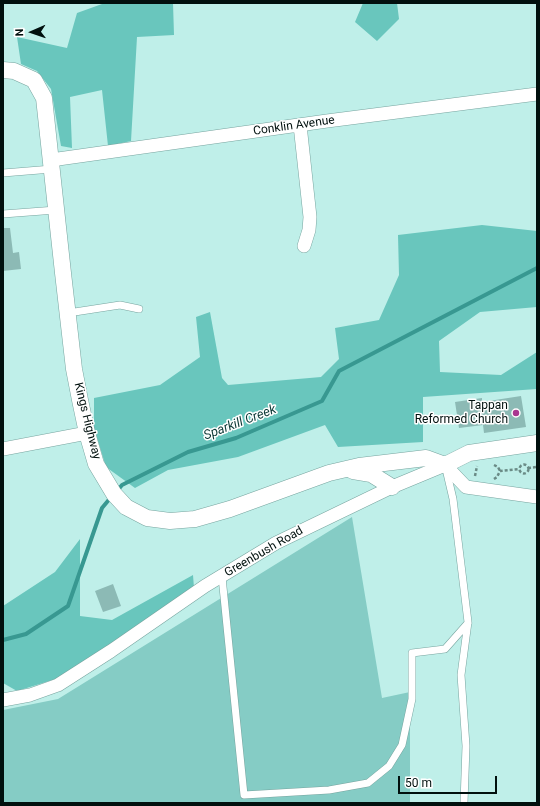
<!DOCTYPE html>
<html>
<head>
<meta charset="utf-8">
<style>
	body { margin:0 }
	#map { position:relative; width:540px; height:806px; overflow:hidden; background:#bfefe9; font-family:Roboto,sans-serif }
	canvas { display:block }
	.frame { position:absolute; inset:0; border:4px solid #01100e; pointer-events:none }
	.north { position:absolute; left:12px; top:12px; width:40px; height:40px; -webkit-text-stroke:3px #fff; paint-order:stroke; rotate:268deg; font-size:11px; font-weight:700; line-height:16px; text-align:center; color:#01100e }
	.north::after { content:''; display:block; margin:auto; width:14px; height:18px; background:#01100e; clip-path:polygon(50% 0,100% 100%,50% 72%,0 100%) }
	.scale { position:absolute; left:398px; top:776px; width:99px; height:18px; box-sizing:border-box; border:2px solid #01100e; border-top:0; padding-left:5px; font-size:12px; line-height:14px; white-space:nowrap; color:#01100e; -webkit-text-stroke:3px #fff; paint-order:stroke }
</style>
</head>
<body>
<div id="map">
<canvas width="540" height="806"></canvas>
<div class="frame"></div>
<div class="north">N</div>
<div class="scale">50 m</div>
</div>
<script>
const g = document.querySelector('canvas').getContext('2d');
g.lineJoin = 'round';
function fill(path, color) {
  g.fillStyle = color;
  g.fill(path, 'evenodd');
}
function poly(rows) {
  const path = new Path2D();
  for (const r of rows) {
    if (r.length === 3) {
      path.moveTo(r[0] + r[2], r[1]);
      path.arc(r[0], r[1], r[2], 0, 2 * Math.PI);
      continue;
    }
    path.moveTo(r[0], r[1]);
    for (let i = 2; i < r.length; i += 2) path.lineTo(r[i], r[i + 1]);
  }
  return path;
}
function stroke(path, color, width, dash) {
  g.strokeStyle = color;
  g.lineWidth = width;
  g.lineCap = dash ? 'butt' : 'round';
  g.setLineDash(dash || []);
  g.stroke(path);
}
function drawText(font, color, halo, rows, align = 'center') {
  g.font = font + ' Roboto,sans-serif';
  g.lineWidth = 3;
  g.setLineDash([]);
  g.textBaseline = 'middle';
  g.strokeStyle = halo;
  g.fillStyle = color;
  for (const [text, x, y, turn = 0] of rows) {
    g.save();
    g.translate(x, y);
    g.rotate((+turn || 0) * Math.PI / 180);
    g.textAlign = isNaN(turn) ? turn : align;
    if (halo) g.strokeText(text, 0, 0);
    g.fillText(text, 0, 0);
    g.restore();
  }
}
fill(poly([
	[352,517,382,698,410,692,410,803,3,803,3,710,58,699]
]), '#85ccc5');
fill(poly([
	[102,3,173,3,174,35,137,37,131,141,108,146,102,90,70,97,72,148,61,146,51,89,37,71,21,64,17,37,67,48,77,13,102,4],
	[363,3,397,3,399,19,377,41,355,22],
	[482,225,537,231,537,307,480,312,439,341,440,372,501,375,537,352,537,389,423,397,423,442,338,447,325,425,238,457,168,470,135,488,106,467,94,428,94,398,160,385,200,357,196,317,210,312,222,378,228,385,321,377,339,359,335,328,379,320,399,275,398,235],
	[80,539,80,616,112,620,193,575,194,588,59,678,17,691,3,683,3,606,55,572]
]), '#69c6bd');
stroke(poly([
	[117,491,122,485,188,452,236,438,322,401,339,371,537,268],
	[3,640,26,634,68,606,102,508,112,496]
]), '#389891', 4);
fill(poly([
	[3,228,10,228,13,253,19,252,21,269,3,271],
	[521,396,526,427,484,433,483,425,459,428,455,402,482,398,482,402],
	[113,584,121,606,103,612,95,591]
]), '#8cbab5');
const service = poly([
	[3,173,52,169],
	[3,214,56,210],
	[68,313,120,305,139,309],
	[446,469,453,499,468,622,461,675,466,746,464,803],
	[222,577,244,795,329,790,368,783,389,766,402,745,412,699,412,653,445,649,468,623]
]);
const minor = poly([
	[300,125,310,217,309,230,304,246],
	[51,160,327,121,537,94],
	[3,449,87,433],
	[3,700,30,695,58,685,111,651,205,586,276,543,392,487,445,465,466,487,537,497]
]);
const tertiary = poly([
	[3,70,14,71,34,80,44,98,63,273,74,369,80,400,87,433,96,464,114,494,126,507,147,518,170,521,195,519,230,509,329,473,359,466,426,458,445,465,469,453,537,443],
	[353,471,371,474,392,487]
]);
stroke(service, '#77a49f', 8);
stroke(minor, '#77a49f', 14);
stroke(tertiary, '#77a49f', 17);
stroke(poly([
	[524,469,4.5],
	[494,465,498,467,500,471],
	[528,468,537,467],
	[475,476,477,466],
	[494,479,497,477,500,471,519,469]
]), '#6a8b86', 2.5, [3, 2]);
stroke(service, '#fff', 7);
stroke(minor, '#fff', 13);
stroke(tertiary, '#fff', 16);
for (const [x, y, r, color] of [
	[516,413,4,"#aa3690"]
]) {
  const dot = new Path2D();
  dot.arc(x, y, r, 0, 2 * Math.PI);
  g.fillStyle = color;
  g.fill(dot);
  stroke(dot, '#fff', 1.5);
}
drawText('12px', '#01100e', '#fff', [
	["Conklin Avenue",294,126,-8],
	["Kings Highway",87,421,76],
	["Greenbush Road",264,552,-30]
]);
drawText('12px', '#01100e', '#fff', [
	["Tappan",508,406],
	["Reformed Church",508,420]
], 'right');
drawText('italic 13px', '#0d3a37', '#fff', [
	["Sparkill Creek",240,423,-21]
]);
</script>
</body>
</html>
